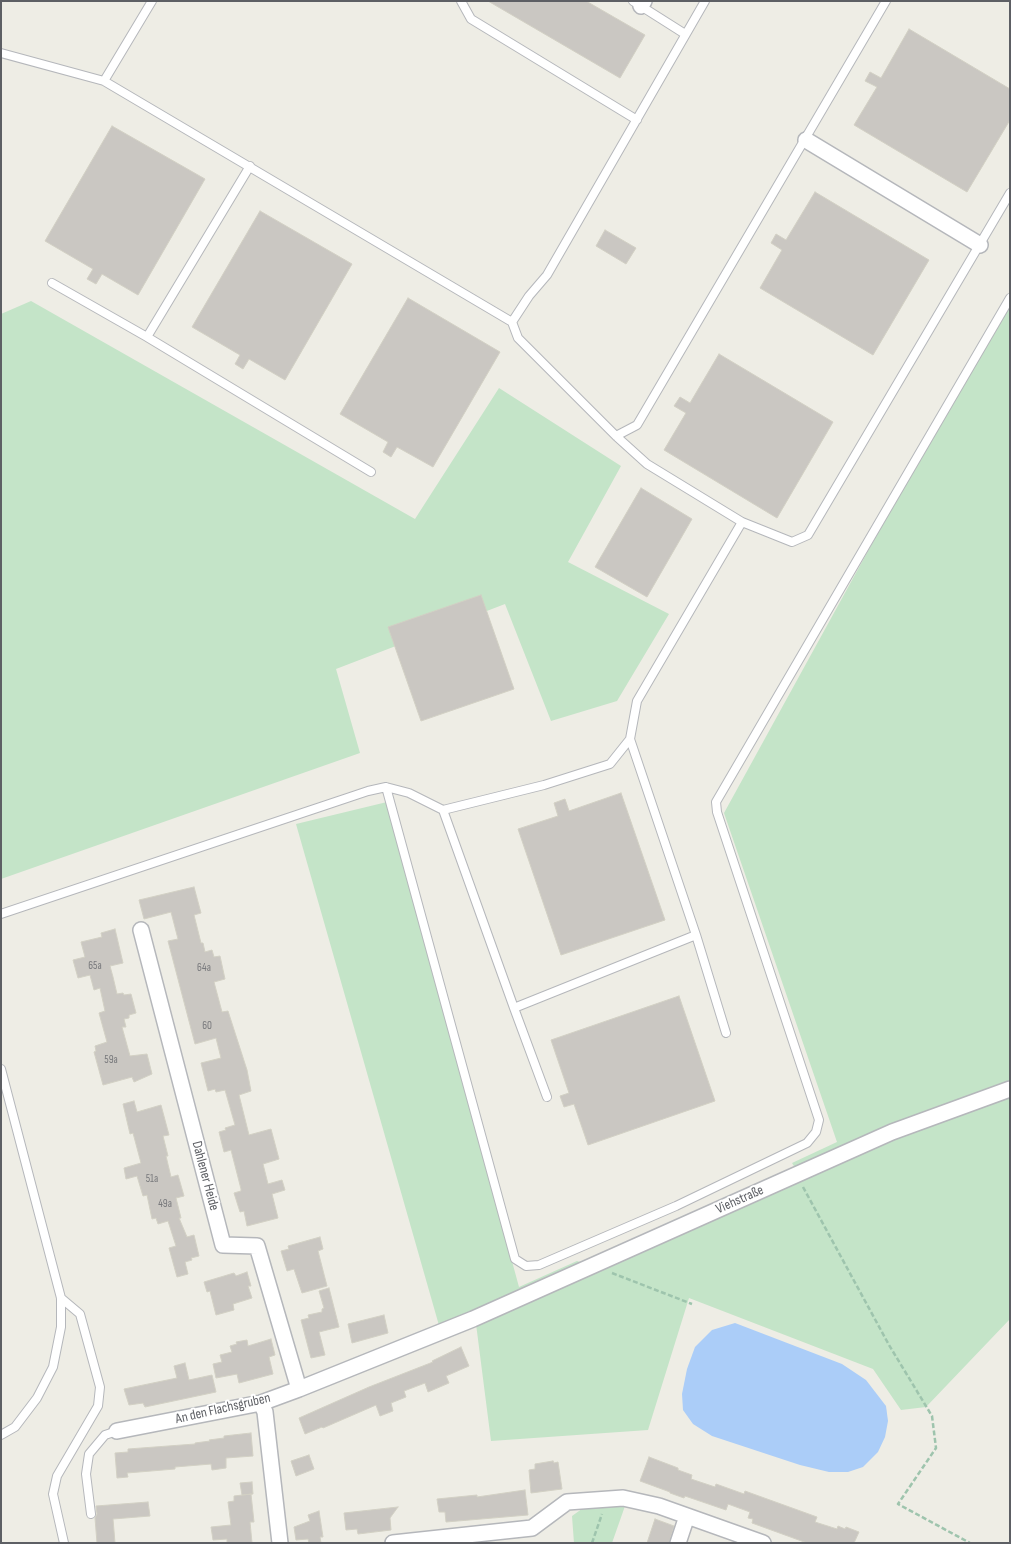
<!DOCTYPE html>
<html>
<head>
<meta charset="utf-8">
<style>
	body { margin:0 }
	#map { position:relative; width:1011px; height:1544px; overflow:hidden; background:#eeede5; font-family:"Sofia Sans Condensed",sans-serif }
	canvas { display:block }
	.frame { position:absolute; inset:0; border:2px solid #5d5f64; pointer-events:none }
</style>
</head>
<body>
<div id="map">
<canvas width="1011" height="1544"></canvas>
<div class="frame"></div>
</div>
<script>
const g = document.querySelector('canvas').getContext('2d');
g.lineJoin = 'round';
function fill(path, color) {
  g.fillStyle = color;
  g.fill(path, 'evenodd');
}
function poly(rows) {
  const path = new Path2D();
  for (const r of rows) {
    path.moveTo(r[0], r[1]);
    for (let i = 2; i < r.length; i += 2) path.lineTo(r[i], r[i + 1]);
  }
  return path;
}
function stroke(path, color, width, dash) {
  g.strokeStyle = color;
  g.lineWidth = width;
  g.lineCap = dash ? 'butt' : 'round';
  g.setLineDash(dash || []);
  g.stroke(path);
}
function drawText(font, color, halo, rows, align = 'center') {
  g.font = font + ' "Sofia Sans Condensed",sans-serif';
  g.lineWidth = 4;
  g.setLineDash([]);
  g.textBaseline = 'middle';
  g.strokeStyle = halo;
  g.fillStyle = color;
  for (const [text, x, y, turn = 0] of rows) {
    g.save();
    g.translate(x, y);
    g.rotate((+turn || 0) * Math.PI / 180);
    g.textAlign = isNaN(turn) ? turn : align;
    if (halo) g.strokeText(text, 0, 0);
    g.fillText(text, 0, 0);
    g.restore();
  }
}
fill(poly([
	[1010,299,1010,1319,926,1407,901,1410,873,1369,689,1298,648,1430,491,1441,475,1316,440,1329,296,824,387,802,519,1287,577,1261,599,1268,800,1176,792,1163,837,1142,724,813,979,349],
	[31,301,415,519,499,388,621,466,568,562,669,614,617,701,551,721,505,604,336,669,360,753,1,879,1,314],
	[586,1506,625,1506,612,1543,574,1543,572,1516]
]), '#c4e4c8');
fill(poly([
	[735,1323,842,1364,866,1380,886,1406,888,1421,885,1437,878,1452,863,1467,848,1472,829,1472,800,1465,712,1436,693,1424,683,1410,682,1394,687,1369,695,1347,712,1330]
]), '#abcdf8');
const building = poly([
	[488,1,586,1,645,35,620,78,488,1],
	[909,29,1010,89,1010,120,967,192,854,125,877,87,865,81,870,72,881,78,909,29],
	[112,126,205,179,138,295,102,274,96,284,87,279,93,269,45,241,112,126],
	[815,192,929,260,873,355,760,288,782,250,771,243,776,234,786,240,815,192],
	[260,211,352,264,285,380,249,359,243,369,235,364,240,355,192,327,260,211],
	[605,230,636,248,626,264,596,246,605,230],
	[408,298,500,352,433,467,397,447,391,457,383,452,388,442,340,414,408,298],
	[719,354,833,422,777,518,664,450,686,413,674,406,680,397,690,403,719,354],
	[641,488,692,519,647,597,595,567,641,488],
	[481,595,514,689,421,721,388,627,481,595],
	[621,793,665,920,561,955,518,829,558,816,554,803,565,799,569,811,621,793],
	[194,887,201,913,194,915,201,943,203,943,205,952,212,950,214,957,220,956,225,979,214,982,222,1012,228,1011,247,1070,251,1091,239,1095,249,1135,271,1129,279,1159,263,1164,268,1184,282,1180,285,1190,272,1194,278,1218,247,1226,244,1211,240,1212,234,1193,241,1191,241,1189,231,1150,224,1152,219,1132,226,1130,225,1128,235,1125,225,1090,216,1092,215,1089,208,1091,201,1063,221,1058,216,1038,195,1044,168,941,178,939,171,912,144,919,139,900,194,887],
	[115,929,123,963,110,966,113,977,117,994,123,993,124,995,131,994,136,1013,129,1015,129,1018,124,1019,126,1027,122,1027,130,1056,147,1054,152,1074,134,1082,132,1077,103,1085,94,1052,96,1051,95,1046,107,1042,99,1013,105,1011,100,988,94,990,90,975,78,978,73,960,85,957,81,942,102,937,101,933,115,929],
	[679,996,715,1101,588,1145,574,1104,564,1107,560,1096,569,1093,551,1040,679,996],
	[134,1101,137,1112,161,1105,169,1135,163,1136,168,1156,166,1156,171,1177,178,1175,184,1196,176,1198,181,1218,179,1218,187,1237,194,1235,199,1256,191,1258,192,1260,185,1262,188,1274,177,1277,169,1248,176,1246,168,1221,158,1224,156,1218,152,1219,147,1195,143,1196,137,1176,126,1179,124,1168,141,1163,133,1133,130,1134,123,1104,134,1101],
	[320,1237,323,1249,318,1251,327,1286,302,1293,294,1269,287,1271,281,1251,289,1249,288,1246,320,1237],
	[247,1272,251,1286,248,1286,252,1298,233,1304,234,1310,216,1315,210,1291,207,1292,204,1282,234,1273,236,1276,247,1272],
	[329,1288,339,1327,319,1332,325,1355,311,1358,301,1320,309,1318,308,1315,322,1312,322,1309,324,1308,319,1291,329,1288],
	[384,1315,388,1333,352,1343,348,1324,384,1315],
	[271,1339,275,1355,269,1357,273,1374,239,1383,237,1374,216,1378,213,1364,222,1362,220,1355,232,1352,230,1346,237,1344,236,1342,247,1340,248,1346,271,1339],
	[461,1347,469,1366,446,1376,449,1383,428,1392,425,1383,404,1391,406,1397,391,1403,393,1411,380,1416,376,1405,323,1428,322,1427,305,1434,299,1418,369,1387,433,1362,432,1361,461,1347],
	[185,1363,189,1380,212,1375,216,1392,145,1407,143,1403,129,1405,124,1389,177,1378,174,1366,185,1363],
	[251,1433,253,1456,226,1458,226,1468,212,1470,211,1464,175,1467,175,1469,127,1473,128,1477,117,1478,115,1453,128,1452,128,1449,195,1444,195,1443,210,1441,209,1440,224,1438,224,1436,251,1433],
	[309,1455,314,1469,296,1476,291,1461,309,1455],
	[649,1457,678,1468,678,1470,692,1475,691,1479,715,1487,716,1484,744,1494,745,1491,756,1495,817,1517,815,1522,837,1529,838,1526,845,1529,846,1527,859,1532,854,1543,807,1543,752,1523,753,1519,748,1518,750,1512,728,1504,726,1510,685,1496,684,1498,670,1493,670,1492,640,1481,649,1457],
	[553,1461,554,1463,558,1462,562,1489,531,1493,529,1470,535,1469,535,1464,553,1461],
	[252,1482,253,1494,242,1495,240,1483,252,1482],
	[525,1490,528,1515,446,1522,445,1512,439,1512,437,1499,477,1495,477,1497,525,1490],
	[251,1494,254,1522,250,1522,252,1543,227,1543,227,1539,213,1540,211,1527,231,1525,228,1502,234,1501,234,1496,251,1494],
	[148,1502,150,1516,113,1519,115,1543,97,1543,95,1518,97,1514,96,1506,148,1502],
	[398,1507,390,1518,391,1530,358,1534,357,1529,346,1530,344,1513,398,1507],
	[319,1511,323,1537,320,1537,321,1543,309,1543,308,1539,296,1540,294,1527,310,1521,308,1515,319,1511],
	[655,1519,674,1526,669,1543,647,1543,655,1519]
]);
fill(building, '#cac7c2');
stroke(building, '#d2d0c4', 1);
const lane = poly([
	[461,1,471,19,637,120],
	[633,1,685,34],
	[1,53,104,81,512,322,518,338,616,436,647,464,742,522,792,542,808,535,1010,193],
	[104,81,152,1],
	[52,283,147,337,371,472],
	[512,322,529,296,547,275,705,1],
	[147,337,250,166],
	[616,436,637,425,886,1],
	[630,739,696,935,726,1033],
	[386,787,515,1259,526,1266,539,1265,676,1206,807,1143,816,1132,819,1120,717,812,716,802,1010,298],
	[443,810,544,785,610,764,630,739,637,701,742,522],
	[1,914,368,791,386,787,409,793,443,810,514,1008,547,1097],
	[514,1008,696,935],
	[1,1069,61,1298,61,1327,53,1367,37,1398,15,1427,1,1435],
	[61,1298,80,1314,100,1387,98,1406,57,1476,53,1494,64,1543],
	[91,1514,86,1474,89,1454,105,1435,117,1431]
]);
const street = poly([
	[641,6,644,1],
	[806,140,980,245],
	[141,930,223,1245,257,1246,299,1389],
	[261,1403,265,1412,280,1543],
	[117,1431,261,1403,299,1389,473,1319,892,1132,1010,1089],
	[393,1543,532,1528,567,1502,623,1498,659,1506,763,1543],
	[678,1543,687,1516]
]);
stroke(lane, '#b5b7bb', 10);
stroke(street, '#b5b7bb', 18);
stroke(poly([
	[803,1187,889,1345,932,1416,936,1448,898,1504,970,1543],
	[612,1273,692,1304],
	[592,1543,602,1514]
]), '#9ec4ad', 2.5, [5, 2.5]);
stroke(lane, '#fff', 8);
stroke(street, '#fff', 15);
drawText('11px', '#78797c', null, [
	["65a",95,966],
	["64a",204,968],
	["60",207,1026],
	["59a",111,1060],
	["51a",152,1179],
	["49a",165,1204]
]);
drawText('14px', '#5d5f64', '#fff', [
	["Dahlener Heide",205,1176,75],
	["Viehstraße",740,1200,-24],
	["An den Flachsgruben",223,1409,-13]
]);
</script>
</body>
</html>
